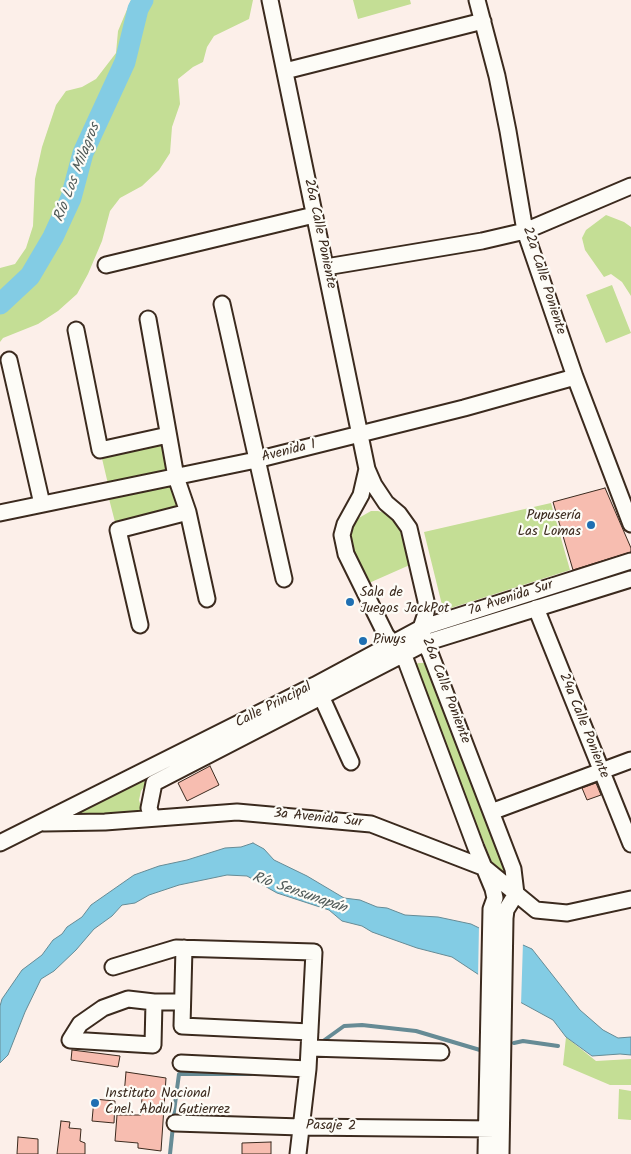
<!DOCTYPE html>
<html>
<head>
<meta charset="utf-8">
<style>
	body { margin:0 }
	canvas { display:block; background:#fcefe9 }
</style>
</head>
<body>
<canvas width="631" height="1154"></canvas>
<script>
const g = document.querySelector('canvas').getContext('2d');
g.lineJoin = 'round';
function fill(path, color) {
  g.fillStyle = color;
  g.fill(path, 'evenodd');
}
function poly(rows) {
  const path = new Path2D();
  for (const r of rows) {
    path.moveTo(r[0], r[1]);
    for (let i = 2; i < r.length; i += 2) path.lineTo(r[i], r[i + 1]);
  }
  return path;
}
function stroke(path, color, width, dash) {
  g.strokeStyle = color;
  g.lineWidth = width;
  g.lineCap = dash ? 'butt' : 'round';
  g.setLineDash(dash || []);
  g.stroke(path);
}
function drawText(font, color, halo, rows, align = 'center') {
  g.font = font + ' Kalam,sans-serif';
  g.lineWidth = 4.5;
  g.setLineDash([]);
  g.textBaseline = 'middle';
  g.strokeStyle = halo;
  g.fillStyle = color;
  for (const [text, x, y, turn = 0] of rows) {
    g.save();
    g.translate(x, y);
    g.rotate((+turn || 0) * Math.PI / 180);
    g.textAlign = isNaN(turn) ? turn : align;
    if (halo) g.strokeText(text, 0, 0);
    g.fillText(text, 0, 0);
    g.restore();
  }
}
fill(poly([
	[131,0,253,0,249,19,214,36,207,47,203,62,193,67,178,79,180,104,172,127,170,153,159,170,142,186,120,198,110,211,102,241,88,274,77,294,58,311,38,324,3,338,0,342,0,268,15,264,26,248,33,226,35,179,42,147,56,105,66,91,82,87,96,79,116,53,118,31],
	[353,0,410,0,411,4,358,19],
	[606,215,624,222,631,227,631,296,622,282,611,274,604,277,585,250,582,238,586,230],
	[612,285,631,333,606,343,586,295],
	[168,435,174,469,108,484,100,450],
	[176,477,186,506,115,522,107,491],
	[551,503,570,570,451,608,442,605,424,532],
	[371,511,378,511,388,514,400,528,405,538,412,564,369,583,353,554,348,533,351,526,357,519],
	[419,663,424,663,427,667,508,869,507,877,497,874,414,673,415,664],
	[137,777,147,783,141,791,139,800,141,807,140,813,72,816,72,812],
	[566,1037,596,1061,631,1059,631,1085,610,1085,563,1065],
	[619,1089,631,1091,631,1120,618,1119]
]), '#c4de95');
const water = poly([
	[253,843,264,849,274,860,307,876,344,898,360,900,377,907,387,908,405,915,438,917,471,924,518,947,523,945,532,949,580,1010,603,1030,618,1038,631,1037,631,1055,620,1054,592,1056,566,1037,553,1020,520,1002,452,957,417,948,372,932,362,926,342,921,329,910,277,893,247,876,227,875,179,885,149,895,135,903,122,905,112,916,94,929,76,950,54,971,41,979,25,1012,8,1055,0,1063,0,1006,2,999,22,970,42,955,53,940,62,934,67,927,82,917,91,905,134,875,159,866,187,860,225,848,241,847,253,843]
]);
fill(water, '#83cce4');
stroke(water, '#668b95', 1);
fill(poly([
	[479,925,518,944,523,942,521,1005,478,979]
]), '#fcefe9');
stroke(poly([
	[514,1043,523,1041,558,1046],
	[319,1044,344,1026,362,1025,416,1031,480,1050],
	[173,1119,179,1074,251,1074],
	[170,1154,173,1126]
]), '#668b95', 4);
stroke(poly([
	[0,304,30,276,53,237,71,198,83,153,125,62,138,9,143,0]
]), '#83cce4', 21);
const building = poly([
	[605,488,631,548,631,552,573,570,553,502,605,488],
	[210,766,219,785,187,801,178,783,210,766],
	[596,783,601,795,587,800,582,788,596,783],
	[72,1050,120,1056,118,1067,71,1060,72,1050],
	[126,1072,166,1078,161,1151,138,1148,138,1143,115,1141,117,1115,141,1115,142,1097,124,1095,126,1072],
	[94,1099,115,1101,114,1123,92,1121,94,1099],
	[61,1121,70,1122,69,1128,81,1129,80,1141,85,1143,85,1154,57,1154,61,1121],
	[18,1137,38,1139,38,1154,17,1154,18,1137],
	[271,1142,271,1154,242,1154,242,1143,271,1142]
]);
fill(building, '#f7bdb0');
stroke(building, '#3b2a1e', 1);
const minor = poly([
	[270,0,367,469,374,485,386,503,399,514,409,528,426,601,426,613,421,628,425,643,430,653,513,869,516,894,506,910,505,918,501,1154],
	[477,0,497,76,508,131,525,231,575,377,631,524],
	[285,71,483,21],
	[106,265,314,215],
	[326,267,482,241,525,231,631,186],
	[222,304,284,579],
	[148,319,176,477,188,512,207,599],
	[76,330,100,450,168,435],
	[9,360,42,504],
	[367,469,361,495,345,524,342,535,346,554,386,635,403,655,406,661,476,848,493,889,495,898,491,909,486,1154],
	[0,513,256,460,464,408,575,377],
	[536,608,631,844],
	[140,625,118,530,188,512],
	[321,696,351,762],
	[154,783,425,643,631,579],
	[154,783,149,808,151,814,155,818],
	[491,812,631,760],
	[44,823,105,822,237,812,371,824,485,868,536,910,567,913,631,899],
	[0,843,315,685,421,628,631,561],
	[184,948,182,1026,310,1032],
	[113,967,176,948,314,952,308,1069,298,1154],
	[154,1002,128,999,103,1008,80,1024,70,1040,153,1045,154,1002,182,1002],
	[310,1048,441,1052],
	[181,1063,308,1069],
	[175,1123,301,1127,496,1129]
]);
stroke(minor, '#3b2a1e', 19);
stroke(minor, '#fdfcf7', 15);
for (const [x, y, r, color] of [
	[591,525,5,"#1f6fb2"],
	[350,602,5,"#1f6fb2"],
	[363,641,5,"#1f6fb2"],
	[95,1103,5,"#1f6fb2"]
]) {
  const dot = new Path2D();
  dot.arc(x, y, r, 0, 2 * Math.PI);
  g.fillStyle = color;
  g.fill(dot);
  stroke(dot, '#fdfcf7', 2);
}
drawText('14px', '#3b2a1e', '#fdfcf7', [
	["26a Calle Poniente",319,234,78],
	["22a Calle Poniente",543,281,72],
	["Avenida 1",289,452,-14],
	["7a Avenida Sur",511,599,-18],
	["26a Calle Poniente",445,691,69],
	["Calle Principal",274,706,-27],
	["24a Calle Poniente",583,726,68],
	["3a Avenida Sur",318,819,6],
	["Pasaje 2",331,1127,1]
]);
drawText('14px', '#3b2a1e', '#fdfcf7', [
	["Pupusería",581,517,"right"],
	["Las Lomas",581,533,"right"],
	["Sala de",360,594],
	["Juegos JackPot",360,610],
	["Piwys",373,641],
	["Instituto Nacional",105,1095],
	["Cnel. Abdul Gutierrez",105,1111]
], 'left');
drawText('italic 15px', '#515b59', '#fdfcf7', [
	["Río Los Milagros",78,173,-69],
	["Río Sensunapán",299,894,19]
]);
</script>
</body>
</html>
